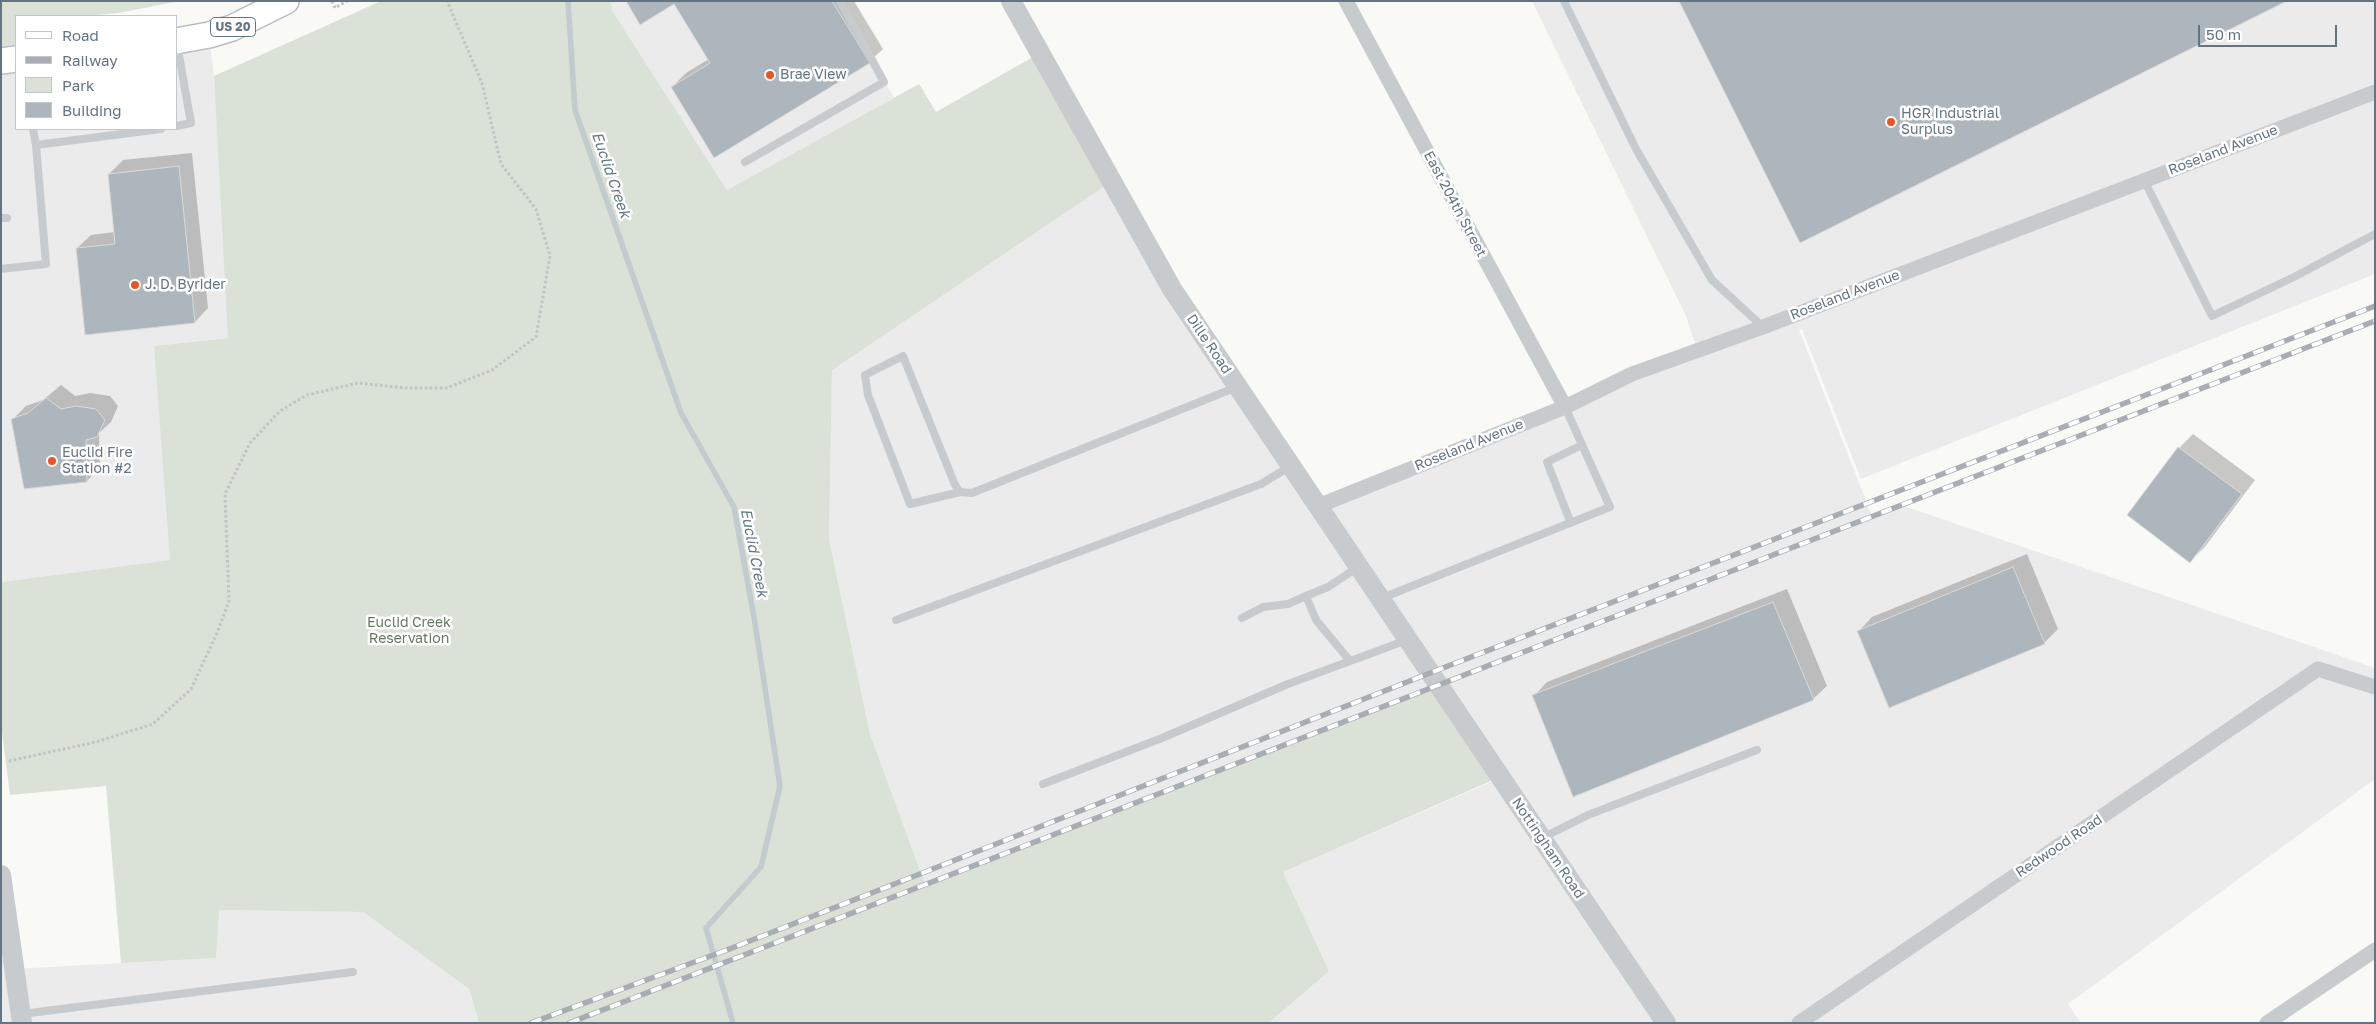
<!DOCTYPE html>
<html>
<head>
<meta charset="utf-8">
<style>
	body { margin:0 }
	#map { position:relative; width:2376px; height:1024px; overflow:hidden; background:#f9f9f6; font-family:"Golos Text",sans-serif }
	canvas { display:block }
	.frame { position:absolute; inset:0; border:2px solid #637483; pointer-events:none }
	.legend { position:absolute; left:15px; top:15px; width:162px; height:115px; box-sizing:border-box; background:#fff; border:1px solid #c1c7cd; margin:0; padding:6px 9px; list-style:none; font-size:15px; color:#637483 }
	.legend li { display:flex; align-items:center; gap:10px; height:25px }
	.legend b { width:25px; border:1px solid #c1c7cd }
	.scale { position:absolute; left:2198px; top:25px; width:139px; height:22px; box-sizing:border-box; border:2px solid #637483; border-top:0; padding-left:6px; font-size:15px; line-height:18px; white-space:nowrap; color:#637483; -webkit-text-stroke:4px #fff; paint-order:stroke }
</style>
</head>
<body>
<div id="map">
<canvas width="2376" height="1024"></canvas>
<div class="frame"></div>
<ul class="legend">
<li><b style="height:6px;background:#fff"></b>Road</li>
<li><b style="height:6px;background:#a7adb3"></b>Railway</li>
<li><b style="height:14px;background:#dae1d7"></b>Park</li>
<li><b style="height:14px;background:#adb6bc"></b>Building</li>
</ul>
<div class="scale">50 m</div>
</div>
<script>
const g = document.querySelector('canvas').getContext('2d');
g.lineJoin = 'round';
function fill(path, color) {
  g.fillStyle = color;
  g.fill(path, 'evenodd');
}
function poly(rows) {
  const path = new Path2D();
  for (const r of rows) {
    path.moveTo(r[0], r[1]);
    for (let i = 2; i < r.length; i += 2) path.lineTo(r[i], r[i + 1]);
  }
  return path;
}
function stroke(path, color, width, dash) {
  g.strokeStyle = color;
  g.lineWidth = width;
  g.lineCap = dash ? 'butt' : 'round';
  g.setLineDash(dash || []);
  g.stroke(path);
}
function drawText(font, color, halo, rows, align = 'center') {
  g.font = font + ' "Golos Text",sans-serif';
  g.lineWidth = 5;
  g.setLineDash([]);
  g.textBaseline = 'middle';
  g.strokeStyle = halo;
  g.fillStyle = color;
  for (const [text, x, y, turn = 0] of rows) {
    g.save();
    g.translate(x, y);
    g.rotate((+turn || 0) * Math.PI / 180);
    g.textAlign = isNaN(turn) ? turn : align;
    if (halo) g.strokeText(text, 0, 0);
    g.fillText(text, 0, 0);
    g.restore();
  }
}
fill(poly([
	[610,1,840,1,894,98,727,190,613,12],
	[1532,1,2375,1,2375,274,1861,479,1802,329,1799,330,1872,516,1901,505,2375,668,2375,779,2068,1004,2081,1023,1269,1023,1329,971,1283,872,1500,778,1437,685,925,884,870,734,829,539,832,369,1111,182,1318,505,1697,350,1686,316],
	[209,35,214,76,229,338,154,346,171,560,1,582,1,61,16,59,16,129,176,129,176,41],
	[1,875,14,969,216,958,218,910,363,912,469,989,479,1023,1,1023]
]), '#eaebea');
fill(poly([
	[1,1,180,1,118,13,86,16,16,16,16,60,1,62],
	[381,1,610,1,613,12,727,190,919,84,936,112,1040,53,1111,182,832,370,829,539,870,734,925,884,1437,685,1500,777,1283,872,1329,971,1269,1023,479,1023,469,989,363,912,219,910,216,958,121,963,106,786,10,795,1,724,1,582,170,560,154,346,228,338,214,76]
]), '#dae1d7');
fill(poly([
	[627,1,854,1,883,49,869,62,672,87,686,73,709,59,675,2],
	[192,153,208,308,195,322,77,248,91,235,115,232,109,174,123,160],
	[61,385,75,396,90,393,110,396,118,406,111,422,99,433,100,467,87,481,12,420,26,406,43,400],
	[2193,434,2255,480,2204,548,2190,561,2128,515,2179,448],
	[2027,554,2058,629,2044,643,1890,706,1859,631,1872,617],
	[1787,589,1827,686,1813,699,1534,696,1547,682]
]), '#0003');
stroke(poly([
	[568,1,575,110,681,413,734,507,755,623,780,786,761,867,706,928,733,1023]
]), '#c1cbd0', 5.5);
const building = poly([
	[626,1,832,1,870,63,714,158,671,87,710,63,674,4,640,25,626,1],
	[1679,1,2287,1,1800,243,1679,1],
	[179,166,195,323,85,335,76,248,115,244,108,174,179,166],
	[46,398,61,409,76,406,96,409,105,420,97,437,86,440,87,482,24,489,11,419,28,413,46,398],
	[2178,447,2242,494,2190,563,2127,515,2178,447],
	[2013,567,2045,644,1889,708,1857,631,2013,567],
	[1773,602,1814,700,1573,797,1532,695,1773,602]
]);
fill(building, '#adb6bc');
stroke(building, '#dbdbd9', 1);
const primary = poly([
	[176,41,209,35,232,28,286,1],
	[1,61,16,59]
]);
stroke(primary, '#babec2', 28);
stroke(poly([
	[332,1,335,8,347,1],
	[9,761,96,742,153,724,191,689,217,633,229,601,225,494,250,443,280,411,307,395,358,383,405,388,447,388,492,370,536,337,550,256,536,209,501,164,482,83,447,1]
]), '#c0c3c5', 3, [2.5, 2.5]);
stroke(poly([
	[1564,1,1636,149,1712,280,1763,327],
	[176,126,191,123,177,44],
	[33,129,36,145],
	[745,162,884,82,840,1],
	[2144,180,2212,316,2294,277,2375,234],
	[1,218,7,218],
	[1,269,46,264,36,145,161,129],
	[960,492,910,504,868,395,865,375,903,356,955,485,960,492,972,493,1237,387],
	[1570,521,1547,462,1582,445],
	[1382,598,1610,507,1565,407],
	[1242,618,1263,607,1288,604,1306,596],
	[896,620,1261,484,1289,467],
	[1350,661,1316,620,1306,596,1328,587,1358,567],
	[1043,784,1162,738,1288,684,1407,640],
	[1542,838,1588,815,1757,750],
	[22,1014,353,972]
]), '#c7cbce', 8);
stroke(poly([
	[1346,1,1565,407],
	[1318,506,1565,407,1632,374,1763,327,2375,92],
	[1799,1023,2318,669,2375,687],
	[2267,1023,2375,950]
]), '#c7cbce', 15);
stroke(poly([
	[1011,1,1172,289,1666,1023],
	[1,875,22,1023]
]), '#c7cbce', 20);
stroke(primary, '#fff', 25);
const rail = poly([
	[531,1023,732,948,1430,673,2375,306],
	[569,1023,2375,321]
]);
stroke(rail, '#a7adb3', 5.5);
stroke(rail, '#fff', 4, [11]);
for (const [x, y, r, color] of [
	[770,75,5,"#ec5624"],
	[1891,122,5,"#ec5624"],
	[135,285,5,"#ec5624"],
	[52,461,5,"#ec5624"]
]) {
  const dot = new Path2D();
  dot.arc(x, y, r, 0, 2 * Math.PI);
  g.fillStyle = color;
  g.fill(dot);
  stroke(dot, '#fff', 2);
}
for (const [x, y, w] of [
	[233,27,45]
]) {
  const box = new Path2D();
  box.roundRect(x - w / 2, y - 9.5, w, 19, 4);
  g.fillStyle = '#fff';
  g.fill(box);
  stroke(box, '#637483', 1);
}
drawText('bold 12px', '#637483', null, [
	["US 20",233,27]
]);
drawText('14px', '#637483', '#fff', [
	["Brae View",780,75],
	["HGR Industrial",1901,114],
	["Surplus",1901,130],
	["J. D. Byrider",145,285],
	["Euclid Fire",62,453],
	["Station #2",62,469]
], 'left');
drawText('14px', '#637483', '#fff', [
	["Roseland Avenue",2223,150,-21],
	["East 204th Street",1455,204,62],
	["Roseland Avenue",1845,295,-21],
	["Dille Road",1209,344,56],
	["Roseland Avenue",1469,445,-22],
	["Redwood Road",2059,846,-34],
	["Nottingham Road",1548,848,56]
]);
drawText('14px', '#667a62', '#fff', [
	["Euclid Creek",409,623],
	["Reservation",409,639]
]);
drawText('italic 15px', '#637a84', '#fff', [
	["Euclid Creek",611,175,71],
	["Euclid Creek",754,553,79]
]);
</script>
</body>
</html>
